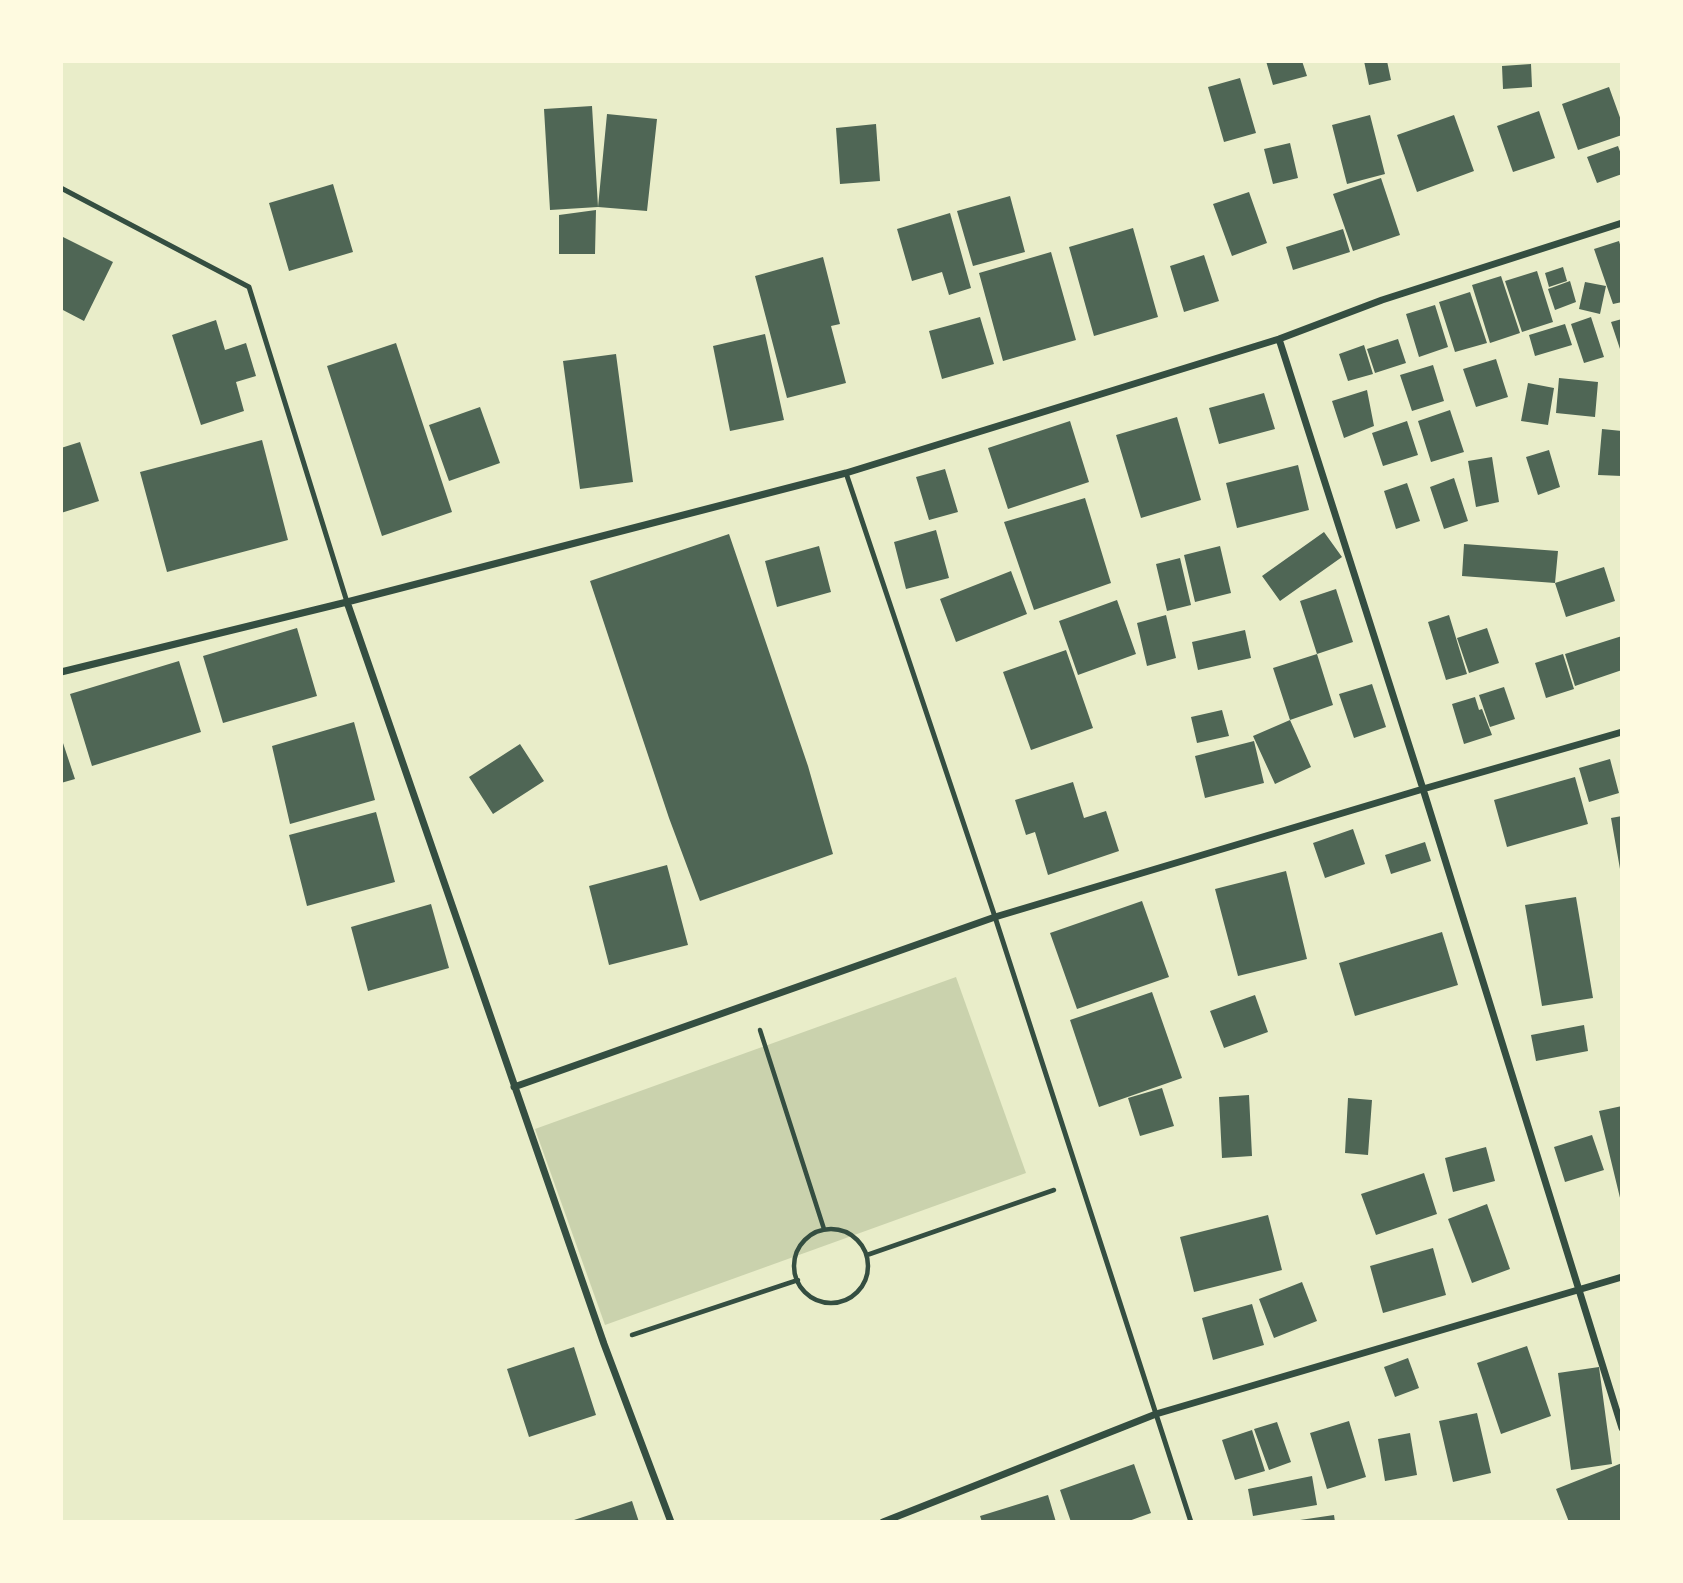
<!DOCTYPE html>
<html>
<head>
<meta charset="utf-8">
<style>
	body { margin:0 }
	#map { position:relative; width:1683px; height:1583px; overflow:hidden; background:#e9edc9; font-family:Spectral,serif }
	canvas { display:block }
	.frame { position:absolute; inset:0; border:63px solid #fefae0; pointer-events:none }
</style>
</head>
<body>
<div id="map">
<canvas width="1683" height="1583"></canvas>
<div class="frame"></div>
</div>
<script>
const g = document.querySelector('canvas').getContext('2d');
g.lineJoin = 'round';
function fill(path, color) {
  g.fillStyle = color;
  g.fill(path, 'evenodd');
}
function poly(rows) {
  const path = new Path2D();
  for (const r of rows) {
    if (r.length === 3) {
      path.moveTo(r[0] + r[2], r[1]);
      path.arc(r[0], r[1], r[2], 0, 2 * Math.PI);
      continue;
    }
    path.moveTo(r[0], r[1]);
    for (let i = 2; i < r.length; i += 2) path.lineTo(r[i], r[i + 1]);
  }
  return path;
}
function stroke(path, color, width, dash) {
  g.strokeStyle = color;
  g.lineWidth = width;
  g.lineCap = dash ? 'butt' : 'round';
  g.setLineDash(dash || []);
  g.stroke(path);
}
fill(poly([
	[956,977,1026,1173,605,1325,535,1129]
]), '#cad2ad');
fill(poly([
	[1266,61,1302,61,1307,76,1273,85],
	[1364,61,1387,61,1391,80,1369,85],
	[1531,64,1532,87,1503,89,1502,66],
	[1240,78,1256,133,1224,142,1208,87],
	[1609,87,1622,123,1622,135,1578,150,1562,104],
	[592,106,598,207,550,210,544,109],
	[1539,111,1555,158,1513,172,1497,126],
	[607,114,657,119,647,211,598,207],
	[1370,115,1385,174,1347,184,1332,125],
	[1454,115,1474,171,1417,192,1397,135],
	[876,124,880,181,840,184,836,128],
	[1290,143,1298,178,1273,184,1264,149],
	[1618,146,1622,157,1622,174,1597,183,1587,157],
	[1381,178,1400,235,1353,251,1333,194],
	[333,184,353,252,289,271,269,203],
	[1249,192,1267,243,1232,256,1213,204],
	[1010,196,1025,252,973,266,957,211],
	[596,210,595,254,559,254,559,215],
	[950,213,971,288,949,295,942,272,912,281,897,229],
	[1133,228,1158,317,1094,336,1069,247],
	[1343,229,1350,252,1293,270,1286,247],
	[63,237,113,262,84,321,61,309,61,241],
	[1619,241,1622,251,1622,302,1613,304,1594,249],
	[1051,252,1076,340,1003,361,979,273],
	[1204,255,1219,301,1184,312,1170,266],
	[823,257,840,324,831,326,846,383,787,398,755,276],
	[1563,267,1567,281,1549,287,1545,273],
	[1537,271,1553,322,1522,332,1505,281],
	[1501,276,1520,333,1490,343,1472,285],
	[1570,281,1576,302,1555,310,1548,289],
	[1585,282,1606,286,1600,314,1579,309],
	[1470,292,1487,343,1455,352,1439,302],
	[1435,305,1448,347,1419,357,1406,314],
	[980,317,994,364,942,379,929,331],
	[1591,317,1604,357,1584,363,1571,324],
	[1622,319,1622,352,1621,352,1611,322],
	[216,320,225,350,246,343,256,376,236,382,244,411,201,425,172,335],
	[1565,324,1572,345,1535,356,1529,335],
	[765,334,784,420,730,431,713,346],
	[1398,339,1406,363,1375,373,1367,349],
	[396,343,452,512,382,536,327,366],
	[1364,345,1373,374,1348,381,1339,354],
	[616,354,633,482,580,489,563,361],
	[1496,359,1508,397,1476,407,1463,369],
	[1433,365,1444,401,1412,411,1400,375],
	[1559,378,1598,382,1595,417,1556,413],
	[1528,383,1554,388,1548,425,1521,421],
	[1367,390,1374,426,1344,438,1332,401],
	[1264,393,1275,429,1219,444,1209,408],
	[480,407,500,463,449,481,429,425],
	[1450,410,1464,452,1431,462,1418,421],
	[1177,417,1201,500,1141,518,1116,435],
	[1070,421,1089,482,1008,509,988,448],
	[1407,421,1418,455,1383,466,1372,433],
	[1602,429,1622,431,1622,476,1598,475],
	[262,440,288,540,167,572,140,472],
	[80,442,99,501,61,513,61,448],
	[1549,450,1560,487,1538,495,1526,457],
	[1492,457,1499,502,1476,507,1468,461],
	[1298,465,1309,510,1237,528,1226,483],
	[945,469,958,512,929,520,916,477],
	[1454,478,1468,521,1444,529,1430,487],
	[1407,483,1420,521,1396,529,1384,491],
	[1085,498,1111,583,1034,610,1004,522],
	[936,530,949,578,906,589,894,542],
	[1324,532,1342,557,1280,601,1262,576],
	[729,534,808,766,833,854,700,901,669,818,590,581],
	[1464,544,1558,551,1555,583,1462,576],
	[819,546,831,592,777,607,765,561],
	[1220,546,1231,593,1195,602,1184,555],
	[1180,558,1191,605,1167,611,1156,564],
	[1604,567,1615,601,1566,617,1555,583],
	[1011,571,1027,614,956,642,940,599],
	[1336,589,1353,642,1317,654,1300,601],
	[1117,600,1136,654,1078,675,1059,621],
	[1166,615,1176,658,1147,666,1137,623],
	[1449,615,1467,674,1446,680,1428,622],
	[297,628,317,696,223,723,203,656],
	[1487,628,1499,663,1469,673,1457,638],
	[1245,630,1251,658,1198,670,1192,642],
	[1622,636,1622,670,1575,686,1565,654],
	[1066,650,1093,728,1031,750,1003,672],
	[1317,654,1333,705,1290,720,1273,668],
	[1563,654,1574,689,1546,698,1535,663],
	[179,661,201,732,92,766,70,694],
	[1372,684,1386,727,1354,738,1339,694],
	[1504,687,1515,719,1490,727,1479,695],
	[1475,697,1479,710,1482,709,1492,735,1464,744,1452,704],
	[1222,710,1229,736,1197,743,1191,717],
	[1290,720,1311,767,1275,784,1253,736],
	[354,722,375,800,290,824,272,746],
	[61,737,75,779,61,783],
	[1254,741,1264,783,1205,798,1195,756],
	[520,744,544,781,493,814,469,777],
	[1610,759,1619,793,1589,802,1579,768],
	[1575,777,1588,824,1507,847,1494,800],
	[1073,782,1084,818,1106,811,1119,851,1048,875,1035,832,1026,835,1015,800],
	[376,812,395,882,307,906,289,835],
	[1622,816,1622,869,1620,869,1611,818],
	[1353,829,1365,864,1325,878,1313,843],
	[1425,842,1431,861,1391,874,1385,855],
	[667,865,688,945,609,965,589,886],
	[1286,871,1307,959,1238,976,1215,889],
	[1576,897,1593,998,1542,1006,1525,905],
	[1142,901,1169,977,1077,1009,1050,933],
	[431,904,449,968,368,991,351,927],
	[1442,932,1458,985,1355,1016,1339,963],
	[1152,992,1182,1078,1099,1107,1070,1020],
	[1255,995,1268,1032,1224,1048,1210,1011],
	[1584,1025,1588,1051,1536,1061,1531,1035],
	[1162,1088,1174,1126,1140,1136,1128,1098],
	[1249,1095,1252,1156,1222,1158,1219,1097],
	[1348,1098,1372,1100,1368,1155,1345,1153],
	[1622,1106,1622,1202,1621,1202,1599,1111],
	[1592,1135,1604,1170,1565,1182,1554,1147],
	[1486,1147,1495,1181,1453,1192,1445,1158],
	[1424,1173,1437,1214,1376,1235,1361,1194],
	[1487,1204,1510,1269,1472,1283,1448,1219],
	[1268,1215,1282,1270,1194,1292,1180,1237],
	[1433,1248,1446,1295,1383,1313,1370,1266],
	[1302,1282,1317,1321,1274,1338,1259,1299],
	[1252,1304,1264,1345,1213,1360,1202,1318],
	[1527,1346,1551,1416,1501,1434,1477,1363],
	[574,1347,596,1415,529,1437,507,1369],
	[1408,1358,1419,1388,1395,1397,1384,1367],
	[1599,1367,1612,1464,1571,1470,1558,1373],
	[1477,1413,1491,1473,1453,1482,1439,1421],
	[1349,1421,1366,1477,1327,1489,1310,1433],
	[1277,1422,1291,1462,1269,1470,1254,1429],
	[1252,1430,1265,1471,1235,1480,1222,1440],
	[1410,1433,1417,1475,1385,1481,1378,1439],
	[1622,1463,1622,1522,1569,1522,1556,1489],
	[1134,1464,1151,1513,1126,1522,1071,1522,1060,1490],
	[1312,1476,1317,1505,1253,1516,1248,1489],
	[1048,1495,1056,1522,982,1522,980,1516],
	[632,1501,639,1522,571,1522,571,1521],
	[1334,1515,1335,1522,1300,1522,1300,1520]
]), '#4f6655');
stroke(poly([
	[760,1030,824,1229],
	[831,1266,37],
	[867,1255,1054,1190],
	[632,1335,798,1280]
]), '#344e41', 4.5);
stroke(poly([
	[61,188,249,287,347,602],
	[846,473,995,917,1191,1522]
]), '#344e41', 5);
stroke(poly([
	[1279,339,1423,789,1622,1428],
	[347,602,604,1344,671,1522],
	[61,672,347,602,846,473,1279,339,1382,300,1622,223],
	[514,1087,995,917,1423,789,1622,732],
	[883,1522,1156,1414,1622,1277]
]), '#344e41', 7);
</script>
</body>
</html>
